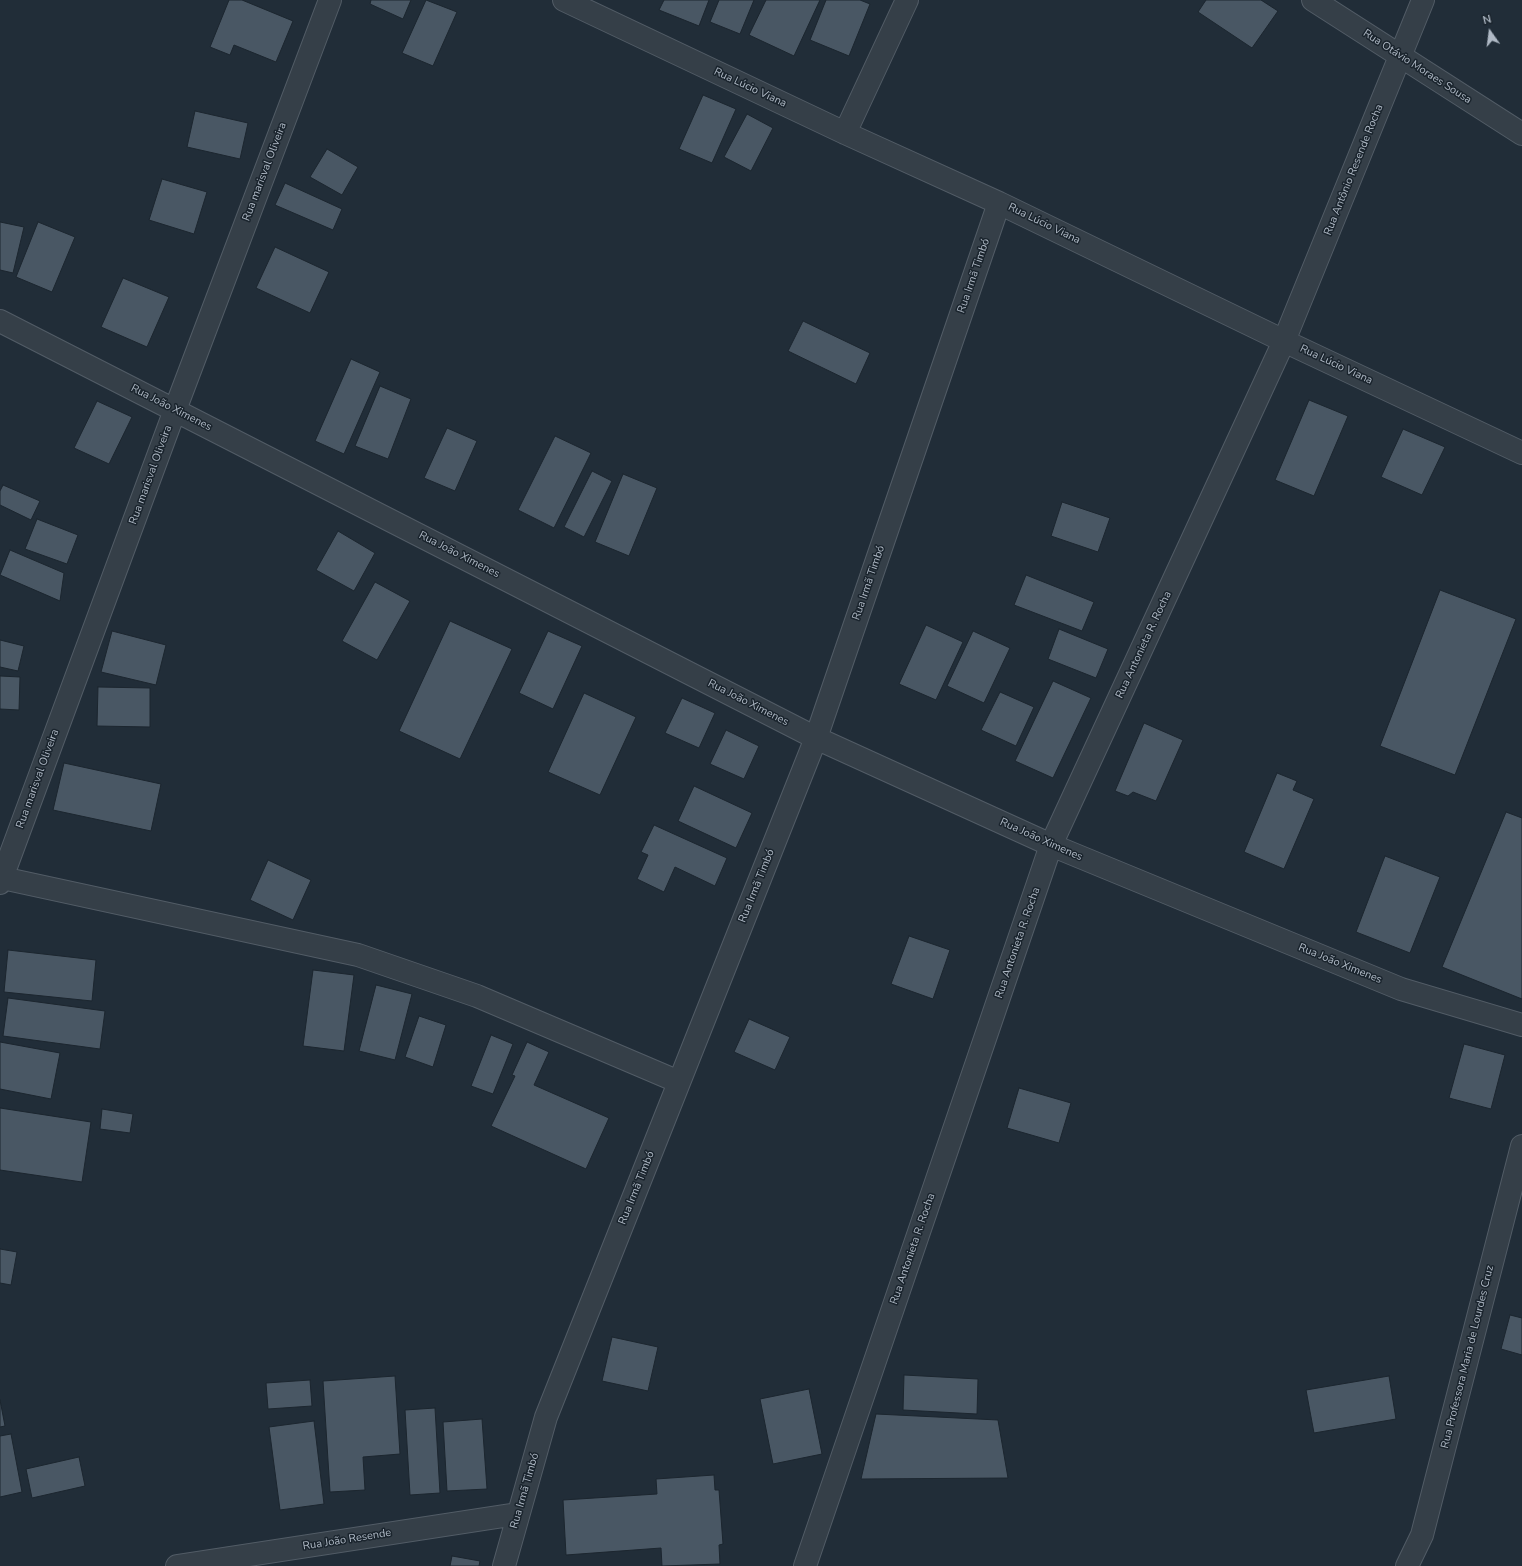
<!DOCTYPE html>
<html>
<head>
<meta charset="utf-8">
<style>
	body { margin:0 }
	#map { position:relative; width:1522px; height:1566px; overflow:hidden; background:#212d38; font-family:"Nunito Sans",sans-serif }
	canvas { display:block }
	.north { position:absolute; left:1470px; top:12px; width:40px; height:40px; -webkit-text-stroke:3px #1a242d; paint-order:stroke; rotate:346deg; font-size:11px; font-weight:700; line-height:16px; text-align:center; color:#afb9c5 }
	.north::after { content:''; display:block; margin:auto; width:14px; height:18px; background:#afb9c5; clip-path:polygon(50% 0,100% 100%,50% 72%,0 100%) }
</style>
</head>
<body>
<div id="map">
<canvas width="1522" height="1566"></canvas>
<div class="north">N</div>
</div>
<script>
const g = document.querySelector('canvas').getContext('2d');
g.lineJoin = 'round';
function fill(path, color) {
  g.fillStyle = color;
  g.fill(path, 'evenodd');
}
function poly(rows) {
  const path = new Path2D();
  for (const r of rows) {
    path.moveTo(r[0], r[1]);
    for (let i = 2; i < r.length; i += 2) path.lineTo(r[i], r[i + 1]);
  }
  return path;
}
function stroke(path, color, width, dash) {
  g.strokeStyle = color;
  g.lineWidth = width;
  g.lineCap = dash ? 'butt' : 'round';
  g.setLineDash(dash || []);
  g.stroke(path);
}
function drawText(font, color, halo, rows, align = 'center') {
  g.font = font + ' "Nunito Sans",sans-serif';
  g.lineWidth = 3;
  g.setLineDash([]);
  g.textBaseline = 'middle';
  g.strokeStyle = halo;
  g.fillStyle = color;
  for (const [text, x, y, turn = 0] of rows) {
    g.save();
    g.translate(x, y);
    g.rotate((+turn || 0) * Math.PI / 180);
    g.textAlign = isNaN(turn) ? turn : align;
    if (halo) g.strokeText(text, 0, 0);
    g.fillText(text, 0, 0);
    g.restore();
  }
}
const building = poly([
	[229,0,242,0,293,21,276,62,234,45,230,55,210,47,229,0],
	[371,0,411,0,403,19,370,4,371,0],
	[426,0,457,12,433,66,402,53,426,0],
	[664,0,709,0,699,26,659,10,664,0],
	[719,0,754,0,740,34,710,22,719,0],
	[766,0,820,0,794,56,749,35,766,0],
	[826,0,860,0,870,4,849,56,810,40,826,0],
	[1206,0,1261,0,1278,11,1252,48,1198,12,1206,0],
	[703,95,736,109,712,163,679,149,703,95],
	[195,111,248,123,240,159,187,147,195,111],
	[747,114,773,128,751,171,724,157,747,114],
	[327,149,358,167,342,195,310,177,327,149],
	[162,179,207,192,194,234,149,220,162,179],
	[285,183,342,209,333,230,275,205,285,183],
	[0,222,24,227,13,273,0,270,0,222],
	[38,222,75,237,52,292,16,277,38,222],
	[275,247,329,272,310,313,256,288,275,247],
	[123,278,169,297,147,347,101,327,123,278],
	[803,321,870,353,856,384,788,351,803,321],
	[351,359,380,372,344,454,315,441,351,359],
	[380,386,411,399,388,459,355,446,380,386],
	[1309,400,1348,416,1314,496,1275,480,1309,400],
	[97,401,132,417,109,464,74,448,97,401],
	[447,428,477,441,455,491,424,478,447,428],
	[1403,429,1445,447,1422,495,1381,477,1403,429],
	[555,436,591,453,554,528,518,510,555,436],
	[592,471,612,481,584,537,564,527,592,471],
	[623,474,657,488,629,556,595,542,623,474],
	[3,485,40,501,31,520,0,505,0,491,3,485],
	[1062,502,1110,518,1098,552,1051,536,1062,502],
	[37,519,78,535,67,564,25,549,37,519],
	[338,531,375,553,354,591,316,570,338,531],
	[10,550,64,573,60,601,0,575,10,550],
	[1026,575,1094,602,1082,631,1014,605,1026,575],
	[375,582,410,601,377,660,342,641,375,582],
	[1440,590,1516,619,1455,775,1380,746,1440,590],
	[450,621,512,649,460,759,399,731,450,621],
	[926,625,963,642,936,700,899,684,926,625],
	[1059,629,1108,649,1096,678,1048,659,1059,629],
	[112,631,166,645,156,685,101,672,112,631],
	[548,631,582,646,553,709,519,693,548,631],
	[973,631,1010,648,984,703,947,686,973,631],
	[0,640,24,646,18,671,0,667,0,640],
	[0,676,20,677,19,710,0,709,0,676],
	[1053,681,1091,698,1053,778,1015,761,1053,681],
	[98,687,150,688,150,727,97,726,98,687],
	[1000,692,1034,707,1016,746,981,730,1000,692],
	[584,693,636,717,600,795,548,772,584,693],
	[682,698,715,713,699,748,665,733,682,698],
	[1144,723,1183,740,1156,801,1133,792,1128,796,1115,791,1144,723],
	[726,730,759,746,744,779,710,764,726,730],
	[64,763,161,784,151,831,53,810,64,763],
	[1277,773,1297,781,1293,790,1314,799,1284,869,1244,852,1277,773],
	[694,786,752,813,736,848,678,821,694,786],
	[1506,812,1522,818,1522,999,1442,967,1506,812],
	[654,825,727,858,715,886,675,867,664,892,637,879,648,855,641,852,654,825],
	[1385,856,1440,877,1410,953,1356,932,1385,856],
	[268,860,311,880,293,920,250,900,268,860],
	[909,936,950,950,933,999,891,984,909,936],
	[8,950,96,960,92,1001,4,992,8,950],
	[313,970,354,975,344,1051,303,1046,313,970],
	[376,985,412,994,395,1060,359,1051,376,985],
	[8,998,105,1011,100,1049,3,1036,8,998],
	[419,1016,446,1025,433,1067,405,1057,419,1016],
	[749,1019,790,1037,775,1070,734,1052,749,1019],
	[491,1035,513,1044,493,1094,471,1086,491,1035],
	[0,1042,60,1053,51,1099,0,1089,0,1042],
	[527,1042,549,1052,534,1085,609,1118,586,1169,491,1126,515,1076,512,1075,527,1042],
	[1464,1044,1505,1055,1491,1109,1449,1098,1464,1044],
	[1019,1088,1071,1103,1059,1143,1007,1128,1019,1088],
	[0,1108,91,1122,82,1182,0,1170,0,1108],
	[102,1109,133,1114,130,1133,100,1129,102,1109],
	[0,1249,17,1252,11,1285,0,1283,0,1249],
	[1510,1315,1522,1318,1522,1355,1501,1349,1510,1315],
	[612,1337,658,1347,648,1391,602,1381,612,1337],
	[904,1375,978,1379,977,1414,903,1410,904,1375],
	[395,1376,400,1454,363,1457,365,1490,330,1492,323,1381,395,1376],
	[1389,1376,1396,1419,1314,1433,1306,1390,1389,1376],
	[310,1380,312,1406,268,1409,266,1383,310,1380],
	[809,1389,822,1454,773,1464,760,1399,809,1389],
	[0,1400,5,1426,0,1427,0,1400],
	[435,1408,440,1493,410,1495,405,1410,435,1408],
	[876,1414,998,1420,1008,1478,861,1479,876,1414],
	[482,1419,487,1489,447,1491,443,1422,482,1419],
	[314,1421,324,1504,280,1510,269,1427,314,1421],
	[11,1434,22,1492,0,1497,0,1436,11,1434],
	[79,1457,85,1486,32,1498,26,1469,79,1457],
	[714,1475,715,1490,719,1490,723,1544,719,1545,720,1564,662,1566,661,1548,566,1555,563,1500,657,1494,656,1479,714,1475],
	[452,1556,480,1561,479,1566,450,1566,452,1556]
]);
fill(building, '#495764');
stroke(building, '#1c262f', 1);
const street = poly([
	[564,0,845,133,999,203,1284,341,1522,453],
	[1313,0,1522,134],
	[845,133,907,0],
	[0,321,816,738,1051,845,1401,989,1522,1025],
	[2,878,358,955,477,996,679,1082],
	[0,883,175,410,330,0],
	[177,1566,517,1514],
	[504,1566,546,1417,816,738,999,203],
	[805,1566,1051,845,1284,341,1423,0],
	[1407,1566,1422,1535,1522,1146]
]);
stroke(street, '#525c66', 24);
stroke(street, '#353f48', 22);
drawText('11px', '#afb9c5', '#1a242d', [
	["Rua Otávio Moraes Sousa",1417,67,33],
	["Rua Lúcio Viana",750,88,25],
	["Rua Antônio Resende Rocha",1354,170,-68],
	["Rua marisval Oliveira",265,172,-69],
	["Rua Lúcio Viana",1044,224,26],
	["Rua Irmã Timbó",974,276,-71],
	["Rua Lúcio Viana",1336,365,25],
	["Rua João Ximenes",171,408,27],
	["Rua marisval Oliveira",151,475,-70],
	["Rua João Ximenes",459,555,27],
	["Rua Irmã Timbó",869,583,-71],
	["Rua Antonieta R. Rocha",1144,645,-65],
	["Rua João Ximenes",748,703,27],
	["Rua marisval Oliveira",38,779,-70],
	["Rua João Ximenes",1041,840,24],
	["Rua Irmã Timbó",757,886,-68],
	["Rua Antonieta R. Rocha",1018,943,-71],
	["Rua João Ximenes",1340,964,22],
	["Rua Irmã Timbó",637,1188,-68],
	["Rua Antonieta R. Rocha",913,1249,-71],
	["Rua Professora Maria de Lourdes Cruz",1468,1357,-76],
	["Rua Irmã Timbó",525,1491,-74],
	["Rua João Resende",347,1540,-9]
]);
</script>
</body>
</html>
